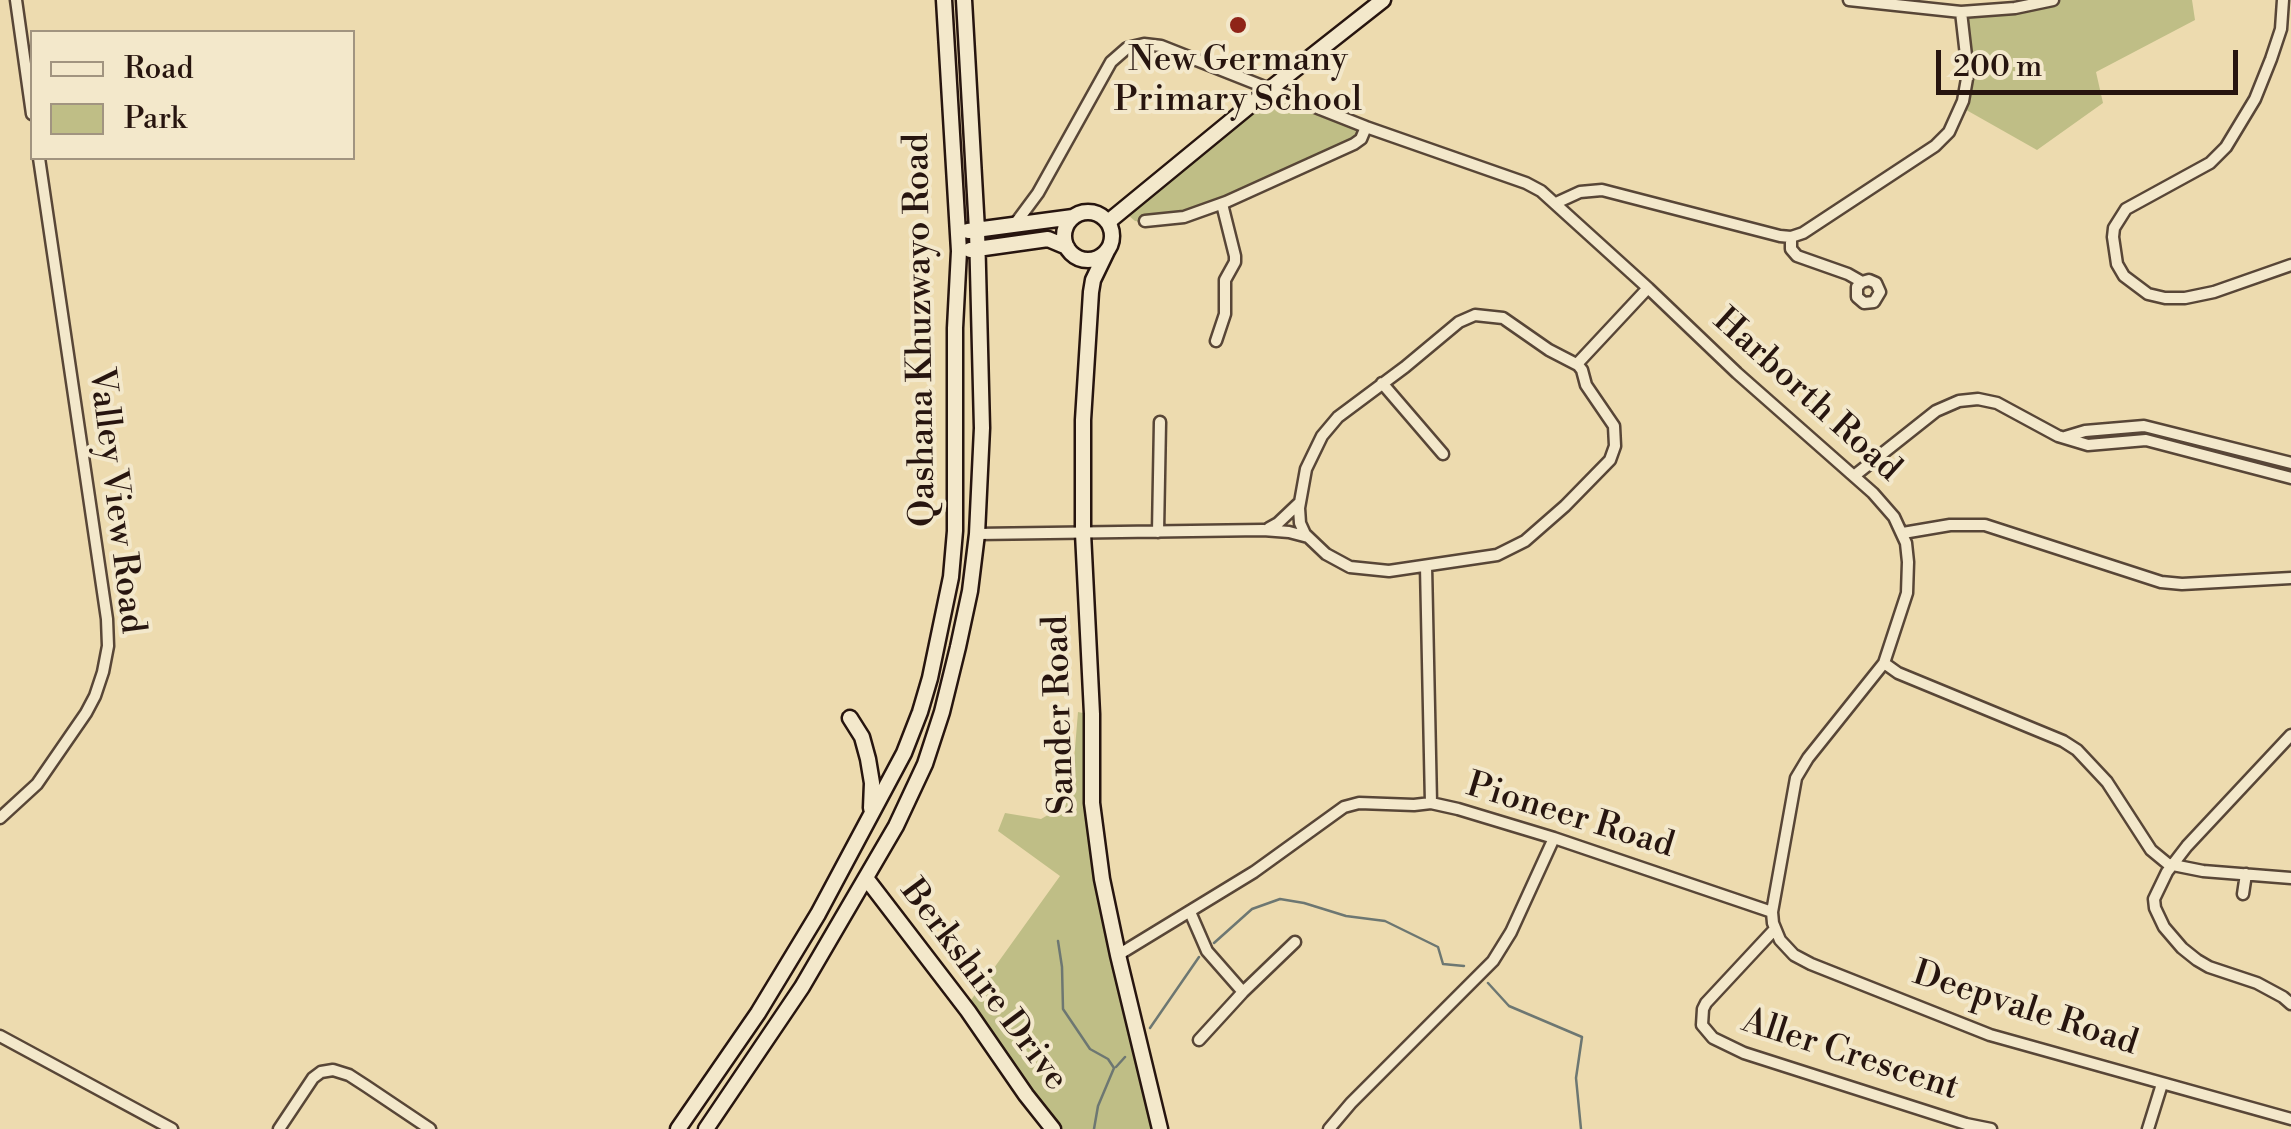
<!DOCTYPE html>
<html>
<head>
<meta charset="utf-8">
<style>
	body { margin:0 }
	#map { position:relative; width:2291px; height:1129px; overflow:hidden; background:#eddbaf; font-family:"Libre Bodoni",serif }
	canvas { display:block }
	.legend { position:absolute; left:30px; top:30px; width:325px; height:130px; box-sizing:border-box; background:#f3e8cb; border:2px solid #a19480; margin:0; padding:12px 18px; list-style:none; font-size:30px; color:#27150f }
	.legend li { display:flex; align-items:center; gap:20px; height:50px }
	.legend b { width:50px; border:2px solid #a19480 }
	.scale { position:absolute; left:1936px; top:50px; width:302px; height:45px; box-sizing:border-box; border:5px solid #27150f; border-top:0; padding-left:12px; font-size:30px; line-height:35px; white-space:nowrap; color:#27150f; -webkit-text-stroke:8px #f3e8cb; paint-order:stroke }
</style>
</head>
<body>
<div id="map">
<canvas width="2291" height="1129"></canvas>
<ul class="legend">
<li><b style="height:12px;background:#f3e8cb"></b>Road</li>
<li><b style="height:28px;background:#bfbe86"></b>Park</li>
</ul>
<div class="scale">200 m</div>
</div>
<script>
const g = document.querySelector('canvas').getContext('2d');
g.lineJoin = 'round';
function fill(path, color) {
  g.fillStyle = color;
  g.fill(path, 'evenodd');
}
function poly(rows) {
  const path = new Path2D();
  for (const r of rows) {
    if (r.length === 3) {
      path.moveTo(r[0] + r[2], r[1]);
      path.arc(r[0], r[1], r[2], 0, 2 * Math.PI);
      continue;
    }
    path.moveTo(r[0], r[1]);
    for (let i = 2; i < r.length; i += 2) path.lineTo(r[i], r[i + 1]);
  }
  return path;
}
function stroke(path, color, width, dash) {
  g.strokeStyle = color;
  g.lineWidth = width;
  g.lineCap = dash ? 'butt' : 'round';
  g.setLineDash(dash || []);
  g.stroke(path);
}
function drawText(font, color, halo, rows, align = 'center') {
  g.font = font + ' "Libre Bodoni",serif';
  g.lineWidth = 8;
  g.setLineDash([]);
  g.textBaseline = 'middle';
  g.strokeStyle = halo;
  g.fillStyle = color;
  for (const [text, x, y, turn = 0] of rows) {
    g.save();
    g.translate(x, y);
    g.rotate((+turn || 0) * Math.PI / 180);
    g.textAlign = isNaN(turn) ? turn : align;
    if (halo) g.strokeText(text, 0, 0);
    g.fillText(text, 0, 0);
    g.restore();
  }
}
fill(poly([
	[2057,0,2192,0,2195,20,2096,72,2103,103,2037,150,1961,107,1967,89,1962,13],
	[1269,89,1366,126,1364,135,1222,204,1144,222,1135,221,1122,210],
	[1078,712,1093,715,1096,833,1160,1129,1054,1129,966,1007,1060,876,998,831,1005,813,1041,819,1060,808,1068,797,1072,785]
]), '#bfbe86');
stroke(poly([
	[1058,941,1062,967,1063,1009,1090,1049,1108,1059,1114,1068,1098,1106,1094,1129],
	[1214,943,1252,909,1280,899,1304,903,1346,916,1385,921,1438,947,1443,964,1464,966],
	[1488,983,1509,1006,1582,1037,1576,1078,1581,1129],
	[1150,1028,1199,957],
	[1116,1067,1125,1057]
]), '#6d7772', 2.5);
const street = poly([
	[16,0,32,114],
	[1849,0,1961,12,2015,8,2053,0],
	[2283,0,2281,29,2271,59,2255,99,2226,147,2210,163,2126,209,2114,228,2113,237,2117,264,2124,276,2148,294,2165,298,2185,298,2214,292,2291,265],
	[1556,203,1580,192,1602,190,1780,236,1791,237,1803,233,1935,146,1949,132,1963,101,1968,73,1961,12],
	[1145,221,1184,217,1226,202,1354,144,1361,139,1366,127],
	[1015,224,1038,193,1111,62,1127,48,1144,44,1161,46,1366,127,1526,183,1541,191,1648,288,1737,373,1873,493,1894,517,1906,543,1908,562,1907,593,1884,663,1808,758,1796,778,1772,912,1773,923,1780,940,1794,955,1811,964,1990,1035,2291,1119],
	[1791,237,1791,249,1797,256,1848,274,1862,282,1869,280,1876,283,1880,292,1874,302,1864,303,1857,297,1857,287,1862,282],
	[1475,315,1503,318,1549,350,1578,365,1582,370,1586,385,1614,426,1615,446,1610,460,1565,506,1525,541,1497,555,1389,571,1350,567,1326,554,1305,534,1300,523,1299,508,1306,469,1322,436,1338,417,1405,367,1459,322,1475,315],
	[1216,341,1225,314,1225,280,1235,262,1235,256,1222,204],
	[1577,364,1648,288],
	[1382,383,1443,454],
	[2065,437,2085,431,2144,426,2291,463],
	[1854,476,1936,411,1959,401,1978,399,1997,403,2058,436,2088,445,2146,440,2291,478],
	[1269,528,1278,523,1298,504],
	[1158,532,1160,422],
	[1903,533,1950,525,1985,525,2161,582,2182,584,2291,578],
	[977,534,1263,530,1289,532,1308,537],
	[1426,566,1431,803],
	[1884,663,1898,673,2063,741,2077,750,2107,782,2151,850,2168,864,2203,871,2291,878],
	[2291,735,2187,846,2167,872,2154,899,2155,908,2164,927,2182,948,2197,960,2209,967,2257,983,2283,997,2291,1004],
	[0,818,37,784,86,713,95,696,103,672,108,646,107,619,39,158],
	[2243,894,2246,874],
	[1190,912,1207,951,1243,992],
	[1774,930,1706,1003,1703,1009,1702,1025,1713,1038,1744,1053,1966,1124,1991,1129],
	[1118,955,1254,872,1344,807,1359,803,1414,805,1431,803,1458,809,1554,838,1772,912],
	[0,1036,172,1129],
	[1199,1040,1243,992,1295,942],
	[279,1129,313,1078,321,1072,333,1070,349,1075,366,1086,430,1129],
	[1329,1129,1351,1103,1493,961,1511,932,1554,838],
	[2148,1129,2162,1084]
]);
const secondary = poly([
	[1088,236,24],
	[1108,222,1270,89,1383,0],
	[968,231,1073,217],
	[970,250,1048,239,1067,247],
	[1107,251,1093,280,1091,292,1083,420,1083,533,1092,714,1092,803,1102,879,1118,955,1160,1129],
	[850,718,862,737,868,759,872,783,871,808],
	[866,878,968,1011,1026,1095,1053,1129],
	[678,1129,758,1013,818,914,904,753,920,712,930,678,951,577,955,531,955,328,959,251,944,0],
	[706,1129,802,987,896,826,925,764,942,712,958,647,970,591,977,534,982,428,977,230,964,0]
]);
stroke(street, '#584637', 15);
stroke(secondary, '#27150f', 19);
stroke(street, '#f3e8cb', 10);
stroke(secondary, '#f3e8cb', 14);
for (const [x, y, r, color] of [
	[1238,25,10,"#8f2418"]
]) {
  const dot = new Path2D();
  dot.arc(x, y, r, 0, 2 * Math.PI);
  g.fillStyle = color;
  g.fill(dot);
  stroke(dot, '#f3e8cb', 4);
}
drawText('35px', '#27150f', '#f3e8cb', [
	["New Germany",1238,62],
	["Primary School",1238,102]
]);
drawText('35px', '#27150f', '#f3e8cb', [
	["Qashana Khuzwayo Road",922,330,-91],
	["Harborth Road",1806,396,42],
	["Valley View Road",115,501,83],
	["Sander Road",1061,715,-92],
	["Pioneer Road",1570,817,17],
	["Berkshire Drive",983,986,53],
	["Deepvale Road",2025,1010,18],
	["Aller Crescent",1850,1056,18]
]);
</script>
</body>
</html>
